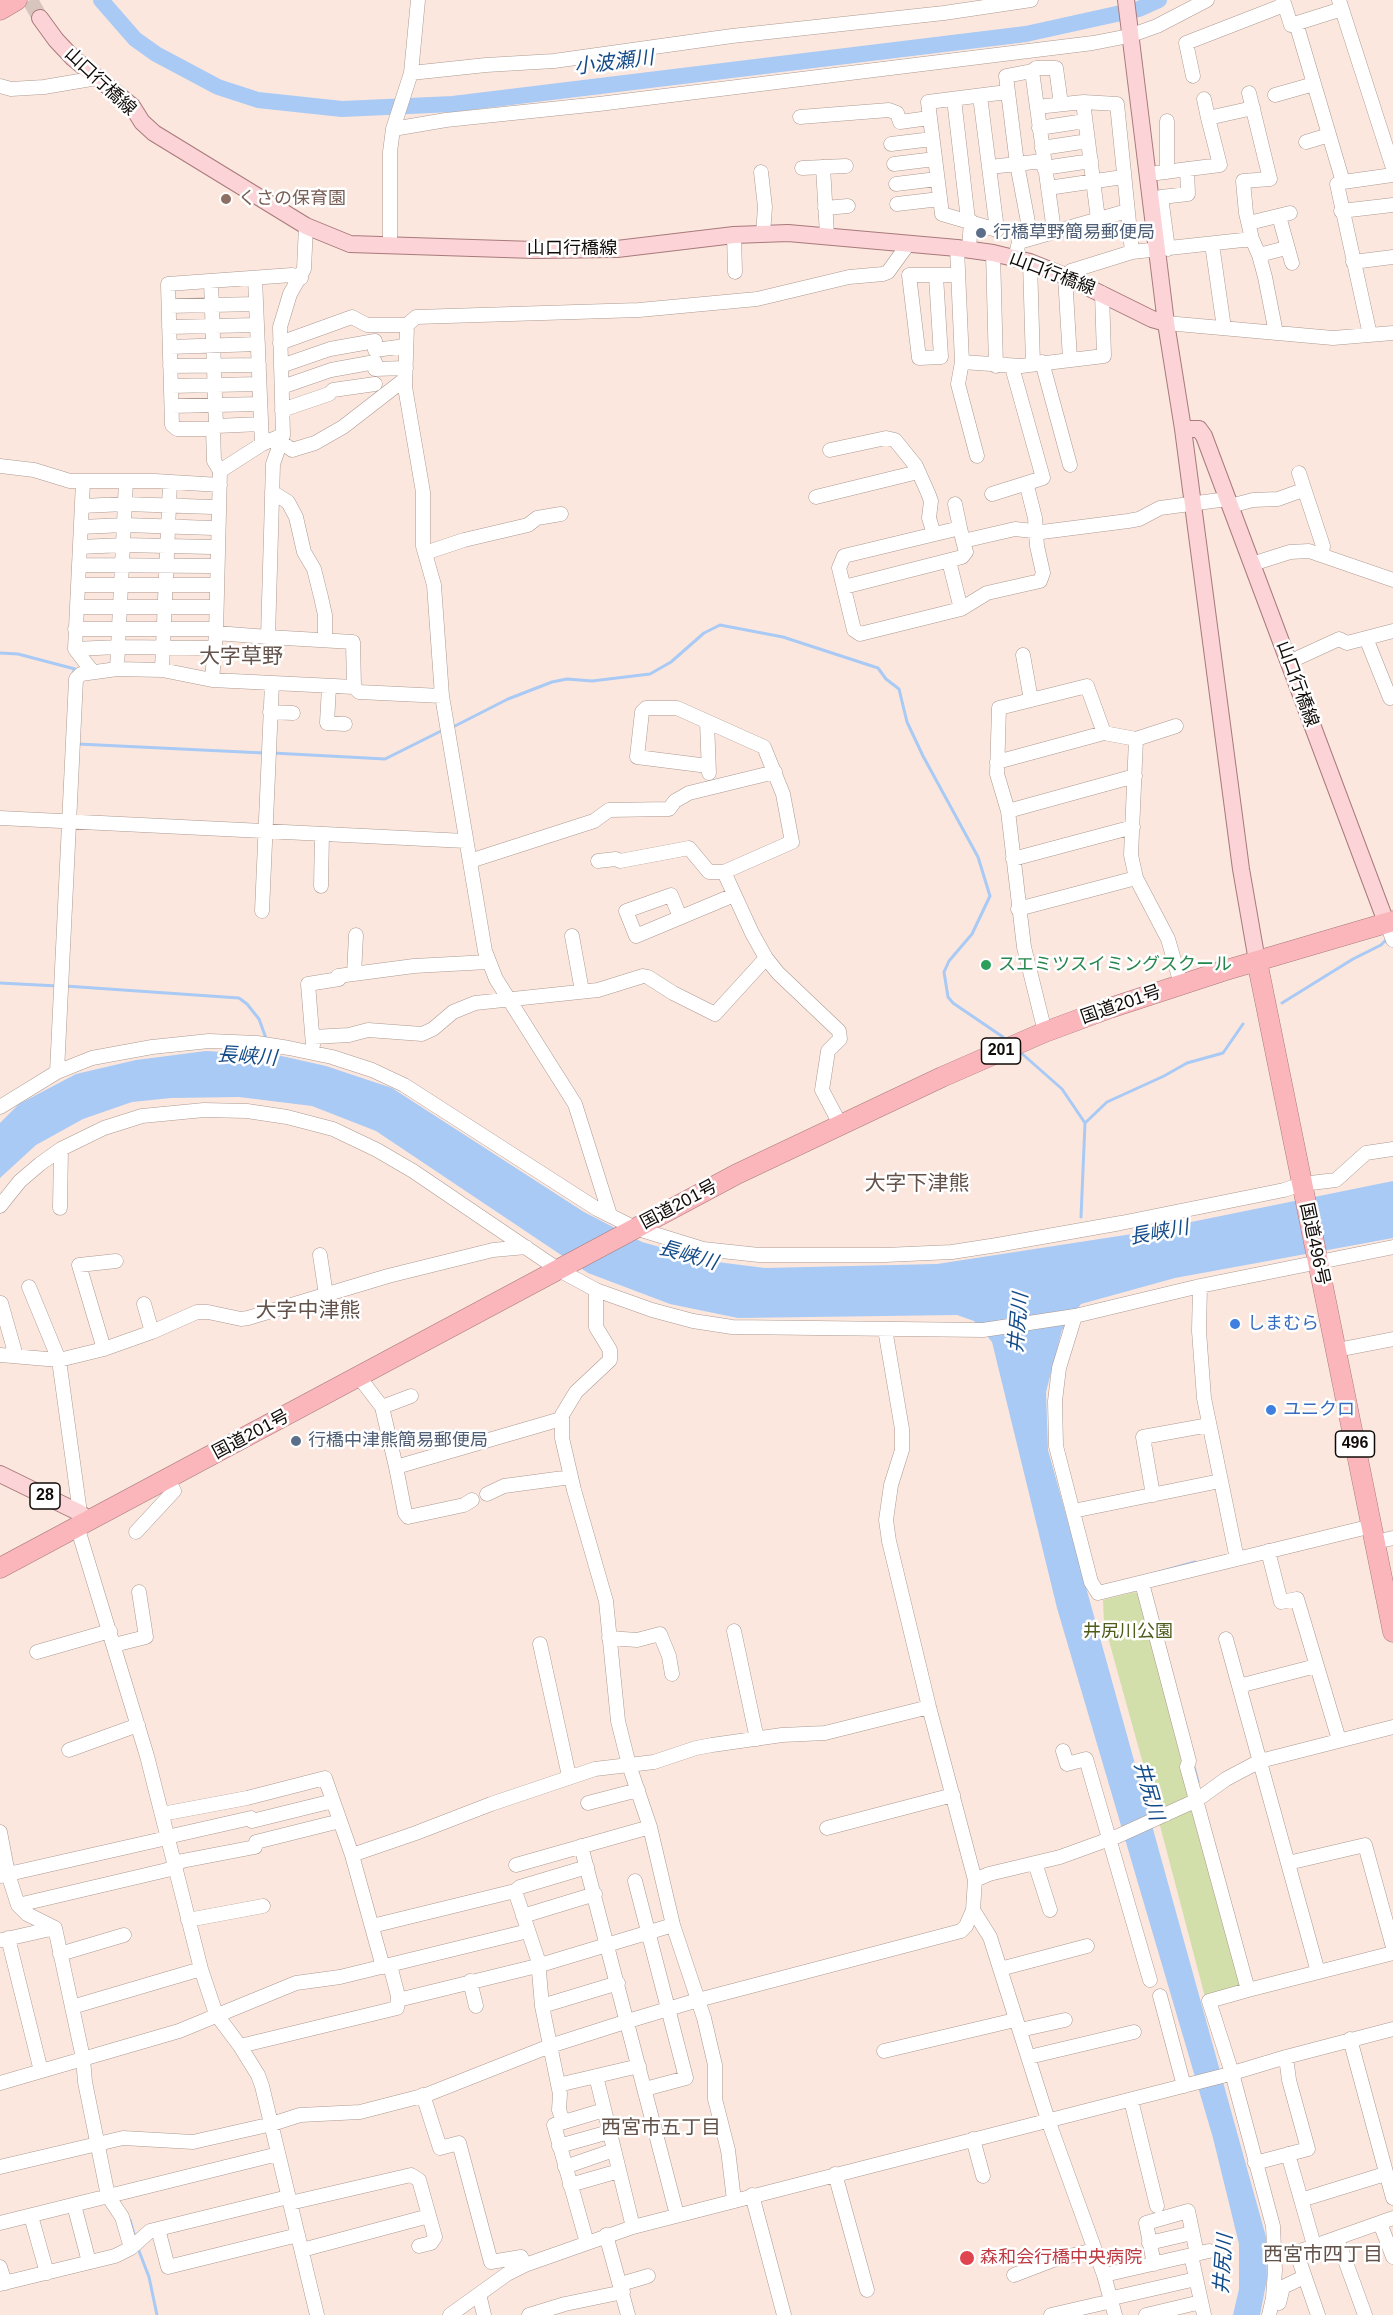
<!DOCTYPE html>
<html>
<head>
<meta charset="utf-8">
<style>
	body { margin:0 }
	canvas { display:block; background:#fbe7de }
</style>
</head>
<body>
<canvas width="1393" height="2315"></canvas>
<script>
const g = document.querySelector('canvas').getContext('2d');
g.lineJoin = 'round';
function fill(path, color) {
  g.fillStyle = color;
  g.fill(path, 'evenodd');
}
function poly(rows) {
  const path = new Path2D();
  for (const r of rows) {
    path.moveTo(r[0], r[1]);
    for (let i = 2; i < r.length; i += 2) path.lineTo(r[i], r[i + 1]);
  }
  return path;
}
function stroke(path, color, width, dash) {
  g.strokeStyle = color;
  g.lineWidth = width;
  g.lineCap = dash ? 'butt' : 'round';
  g.setLineDash(dash || []);
  g.stroke(path);
}
function drawText(font, color, halo, rows, align = 'center') {
  g.font = font + ' Arial,"Noto Sans JP",sans-serif';
  g.lineWidth = 5;
  g.setLineDash([]);
  g.textBaseline = 'middle';
  g.strokeStyle = halo;
  g.fillStyle = color;
  for (const [text, x, y, turn = 0] of rows) {
    g.save();
    g.translate(x, y);
    g.rotate((+turn || 0) * Math.PI / 180);
    g.textAlign = isNaN(turn) ? turn : align;
    if (halo) g.strokeText(text, 0, 0);
    g.fillText(text, 0, 0);
    g.restore();
  }
}
fill(poly([
	[1135,1592,1139,1595,1196,1817,1243,1983,1240,1988,1205,1997,1158,1818,1104,1623,1103,1600]
]), '#d2dfaa');
fill(poly([
	[206,1051,277,1055,326,1066,392,1088,584,1212,642,1242,709,1261,765,1268,937,1264,1132,1234,1393,1181,1393,1238,1175,1278,1081,1304,1062,1330,1046,1392,1048,1450,1266,2237,1267,2279,1260,2315,1233,2315,1239,2289,1239,2244,1213,2138,1057,1608,992,1342,974,1321,957,1315,738,1318,670,1304,588,1273,376,1131,312,1106,239,1097,171,1098,132,1102,83,1119,36,1145,0,1178,0,1123,19,1104,76,1074,136,1060]
]), '#a9caf5');
stroke(poly([
	[0,653,18,654,75,669,73,673],
	[451,728,508,699,552,682,567,679,592,681,650,674,671,662,704,633,720,625,783,637,878,668,886,679,899,689,907,722,923,756,978,857,990,896,972,934,949,961,944,972,948,997,953,1003,1003,1037],
	[78,744,264,753],
	[273,753,385,759,443,730],
	[0,983,58,986],
	[65,986,239,998,247,1004,259,1019,267,1041],
	[1282,1003,1353,959,1381,945,1387,939],
	[1019,1051,1062,1089,1085,1123,1081,1217],
	[1085,1123,1107,1102,1164,1076,1187,1063,1223,1053,1243,1024],
	[1145,1576,1195,1562],
	[1193,1763,1198,1782],
	[130,2220,134,2234],
	[139,2251,149,2277,157,2315]
]), '#a9caf5', 3);
stroke(poly([
	[101,0,135,39,156,54,218,87,258,100,342,109,453,104,1026,34,1139,9,1159,0]
]), '#a9caf5', 16);
stroke(poly([
	[30,0,40,18]
]), '#d8c6be', 16, [16, 8]);
const minor = poly([
	[1283,0,1291,25,1342,9],
	[1339,0,1393,168],
	[1296,23,1343,182,1393,175],
	[1032,71,1054,231],
	[411,73,486,65,554,61,732,36,944,13,1031,0],
	[1193,76,1186,43,1284,5],
	[0,86,11,89,44,87,97,78],
	[1249,93,1270,179,1243,181,1246,213,1252,239,1259,255,1265,277,1276,333],
	[1275,95,1314,84],
	[980,96,997,230,942,214,928,102,1007,92],
	[954,99,968,220],
	[1204,99,1208,118],
	[1083,102,1098,219],
	[1037,107,1083,102,1117,104,1132,252],
	[800,117,889,110,897,113,900,122,929,118],
	[1039,128,1085,121],
	[393,129,446,120,599,104,1093,43,1129,36,1157,26,1207,0],
	[1306,142,1329,135],
	[891,144,932,139],
	[1042,148,1088,141],
	[894,164,935,159],
	[823,167,827,235],
	[990,167,1043,161],
	[802,168,846,166],
	[1044,168,1091,161],
	[761,172,765,207,763,234],
	[1167,172,1167,121],
	[1157,173,1220,165,1208,118,1253,108],
	[896,184,937,179],
	[1337,184,1370,335],
	[1048,188,1123,177],
	[897,204,940,199],
	[825,208,848,206],
	[1341,211,1393,205],
	[1279,216,1292,263],
	[1249,223,1290,213],
	[734,235,735,272],
	[1031,238,1017,164,1006,76,1032,71,1036,68,1056,68,1061,104],
	[1212,244,1224,328],
	[390,245,390,152,393,129,411,73,418,0],
	[957,248,962,362,1021,366,1104,356,1102,293],
	[969,249,971,221],
	[1168,249,1161,197,1188,194,1187,169],
	[993,253,996,366],
	[1259,255,1286,248],
	[1015,258,1019,242,1127,211],
	[1030,262,1033,364],
	[1353,262,1393,257],
	[936,276,941,357,919,358,909,275,958,275],
	[255,278,262,444],
	[211,281,216,426,213,429],
	[169,306,256,304],
	[1166,323,1333,338,1393,333],
	[407,325,405,387,423,492,423,546,434,585,442,696,485,951,496,979,575,1104,610,1215],
	[169,327,257,325],
	[280,343,352,317,367,325,407,325,416,317,639,310,757,299,849,277,883,274,888,272,909,243],
	[170,347,258,344],
	[375,350,406,346],
	[1070,359,1065,276,1071,271,1132,252,1252,239],
	[962,362,958,384,977,456],
	[1042,362,1070,465],
	[170,366,259,365],
	[281,366,330,349,375,341],
	[375,369,406,368],
	[171,386,259,384],
	[282,387,331,370,375,362],
	[172,406,260,404],
	[282,410,329,394,333,390,375,384],
	[216,426,261,424],
	[280,441,292,450,315,443,343,427,405,379],
	[830,450,886,438,895,440,916,466,928,493,931,501,929,518,934,534],
	[0,466,34,470,70,481,155,481,220,485],
	[220,471,214,461,213,429,177,429,172,425,168,284,292,275,301,278],
	[1299,473,1323,546,1322,554],
	[83,482,75,649,92,671],
	[272,492,288,502,296,517,304,552,314,569,321,597,325,615,325,640],
	[992,494,1043,478,1012,367],
	[816,497,918,472],
	[955,504,960,528],
	[82,506,125,504,213,507],
	[1230,506,1253,500,1278,499,1303,490],
	[81,527,125,525,213,528],
	[963,541,960,528,844,556,839,568,854,630,860,634,961,609,987,593,1040,581,1043,573,1037,546,1035,518,1028,490],
	[80,547,123,545,212,547],
	[425,553,464,540,528,525,537,518,561,514],
	[949,561,961,609],
	[1252,564,1290,552,1309,551,1393,580],
	[79,565,211,566],
	[78,585,211,585],
	[844,587,962,557,966,552,963,541,1015,529,1042,532,1128,521,1139,519,1160,508,1227,499],
	[77,607,210,607],
	[75,629,209,629],
	[216,633,268,637,273,464,283,435,280,327,290,294,304,269,306,226],
	[268,637,353,642,354,687],
	[1366,638,1390,698,1393,696],
	[75,649,118,647,209,648],
	[1023,655,1031,700],
	[1289,662,1339,639,1347,643,1393,631],
	[117,669,126,481],
	[162,670,170,483],
	[212,680,216,633,220,471,262,444,283,435],
	[329,687,327,723,345,724],
	[270,712,293,713],
	[707,722,709,773],
	[997,762,1104,733,1136,739],
	[708,766,637,757,642,712,646,708,677,708,764,747,783,794,792,842,724,872,752,933,766,958,778,973,839,1031,840,1039,828,1051,822,1090,840,1124],
	[1008,811,1135,776],
	[0,818,466,841],
	[1013,859,1133,827],
	[470,861,594,821,609,810,669,809,675,801,689,793,775,772],
	[598,861,616,859,620,861,689,848,709,872,724,872],
	[1136,878,1131,855,1136,739,1176,726],
	[321,886,322,834],
	[1018,909,1136,878,1168,939,1181,984],
	[262,911,272,683],
	[680,917,671,895,626,911,636,936,734,895],
	[1386,922,1393,940],
	[572,936,582,991],
	[354,974,356,935],
	[1045,1032,1024,947,1008,811,997,774,999,708,1087,686,1104,733],
	[313,1037,349,1035,368,1030,422,1034,433,1029,453,1012,475,1003,598,990,643,976,648,977,673,993,715,1014,766,958],
	[313,1045,308,984,339,979,338,976,414,966,488,962],
	[57,1072,76,679,81,674,117,669,162,670,212,680,354,687,359,692,442,696],
	[0,1107,57,1072,92,1058,152,1047,209,1041,257,1043,289,1048,332,1057,372,1070,404,1085,597,1209,635,1228,703,1249,759,1255,885,1255,952,1252,997,1245,1121,1223,1284,1190,1302,1184,1336,1180,1366,1153,1393,1149],
	[0,1206,20,1181,40,1164,61,1149,104,1128,142,1116,204,1110,247,1111,287,1117,333,1129,377,1150,413,1171,559,1270,596,1290,652,1310,693,1321,732,1327,983,1330,1075,1316,1200,1286,1393,1247],
	[60,1208,61,1149],
	[320,1255,326,1295],
	[1200,1286,1199,1331,1204,1398,1237,1559],
	[29,1287,59,1360,80,1513],
	[596,1290,596,1327,610,1350,610,1360,576,1392,562,1415,562,1438,574,1490,606,1601,618,1721,629,1765,650,1827,673,1925,704,2018,715,2065,715,2099,728,2150,734,2200],
	[1,1303,16,1356],
	[144,1304,152,1332],
	[1075,1316,1059,1368,1055,1401,1056,1446,1091,1582,1098,1593,1372,1526],
	[104,1349,79,1265,116,1261],
	[1337,1350,1393,1339],
	[0,1355,59,1360,104,1349,152,1332,197,1312,208,1312,241,1319,248,1318,388,1276,493,1250,526,1247],
	[359,1377,382,1407,396,1467,561,1419],
	[382,1407,411,1396],
	[396,1467,405,1513,408,1517,464,1505,472,1500],
	[487,1494,504,1486,571,1477],
	[1153,1495,1143,1437,1209,1425],
	[1073,1511,1220,1481],
	[77,1526,147,1756,201,1969,216,2014,240,2046,258,2075,262,2086,317,2315],
	[136,1532,174,1491,168,1479],
	[1375,1542,1393,1538],
	[1268,1551,1281,1602,1297,1599,1339,1740],
	[1142,1583,1189,1761,1187,1767,1248,1990,1209,2001,1232,2073,1273,2226,1275,2270,1273,2298,1269,2315],
	[734,1631,757,1739],
	[609,1638,637,1640,660,1634,669,1656,672,1674],
	[1226,1639,1318,1972],
	[540,1644,569,1776],
	[114,1645,146,1637,139,1592],
	[37,1652,110,1631],
	[1239,1686,1316,1666],
	[69,1750,138,1725],
	[1063,1751,1067,1764,1086,1759,1150,1980],
	[588,1803,638,1790],
	[162,1814,247,1798,325,1778,352,1855,383,1967],
	[252,1821,333,1801],
	[827,1828,953,1795],
	[0,1832,8,1874,18,1905,27,1914,55,1928,83,2058,85,2082,108,2196,122,2217,131,2248],
	[167,1837,251,1818],
	[581,1846,677,2215],
	[352,1855,416,1833,491,1804,595,1769,654,1762,696,1748,712,1745,782,1735,825,1733,929,1707],
	[1035,1863,1050,1910],
	[1288,1863,1365,1845,1393,1947],
	[516,1865,650,1827],
	[0,1876,167,1838],
	[975,1880,989,1874,1060,1857,1118,1836,1197,1800,1226,1779,1260,1761,1393,1727],
	[635,1881,686,2078,645,2089],
	[515,1891,538,1960,542,2006,560,2094,559,2110,563,2122],
	[18,1905,167,1870,182,1861,255,1847,256,1842,340,1821],
	[973,1910,990,1937,1048,2120,1104,2275,1115,2315],
	[523,1916,595,1894],
	[188,1920,263,1906],
	[372,1926,515,1891,520,1887,587,1867],
	[8,1938,41,2071],
	[2,1940,55,1928],
	[60,1954,124,1935],
	[1000,1969,1087,1946],
	[470,1981,476,2006],
	[1248,1990,1393,1953],
	[1160,1996,1184,2086],
	[398,2000,537,1966,673,1925],
	[542,2006,618,1983],
	[72,2007,201,1969],
	[1020,2030,1065,2020],
	[1350,2039,1393,2198],
	[240,2046,397,2008,398,1996,390,1965],
	[884,2051,1015,2020],
	[1029,2057,1134,2032],
	[596,2076,633,2227],
	[0,2083,179,2031,296,1983,340,1977,528,1931],
	[558,2085,639,2066],
	[423,2095,440,2148,459,2143,491,2262,521,2257,525,2265],
	[1131,2100,1157,2206],
	[973,2139,983,2176],
	[559,2146,609,2132],
	[1288,2154,1314,2245],
	[1255,2163,1308,2149,1289,2080,1286,2057],
	[0,2167,123,2138,193,2142,272,2124,300,2115,360,2112,426,2095,550,2046,628,2021,698,2000,961,1931,966,1926,973,1910,975,1880,929,1707,889,1541,886,1520,891,1485,902,1450,902,1429,885,1329],
	[565,2167,614,2150],
	[835,2174,867,2290],
	[570,2185,619,2171],
	[752,2195,784,2315],
	[1301,2200,1385,2174],
	[290,2203,411,2175,419,2180,435,2237,431,2243,419,2246],
	[74,2205,89,2262],
	[31,2216,47,2273],
	[0,2223,278,2154],
	[1380,2223,1393,2257],
	[158,2229,168,2267,298,2235],
	[606,2235,628,2315],
	[1337,2238,1365,2315],
	[587,2243,554,2125,604,2110],
	[1149,2243,1192,2233],
	[302,2250,429,2216],
	[1191,2255,1204,2315],
	[1154,2264,1146,2223,1188,2211,1197,2254],
	[0,2267,5,2283],
	[1014,2275,1061,2257,1066,2257,1094,2250],
	[1104,2275,1209,2251],
	[0,2284,115,2256,131,2248,150,2231,158,2229,288,2197],
	[621,2284,648,2276],
	[479,2294,484,2315],
	[1117,2297,1196,2279],
	[1279,2303,1283,2287,1304,2277],
	[450,2315,507,2274,525,2265,633,2227,1226,2075,1286,2057,1393,2029],
	[529,2315,565,2304,623,2292],
	[1051,2315,1112,2301],
	[1146,2315,1201,2302],
	[1318,2315,1298,2257,1300,2251,1393,2218]
]);
const major = poly([
	[1126,0,1166,323,1183,429,1241,869,1257,961],
	[40,18,56,40,73,58,132,106,142,122,154,133,306,226,350,244,534,250,617,249,734,235,788,233,957,248,993,253,1030,262,1065,276,1152,319,1166,323],
	[1183,429,1199,429,1204,436,1386,922],
	[0,1474,80,1513,89,1520]
]);
const highway = poly([
	[0,10,17,0],
	[1257,961,1393,1632],
	[0,1568,737,1174,942,1077,1045,1032,1110,1008,1223,971,1393,921]
]);
stroke(minor, '#ad9a91', 15);
stroke(major, '#a87a7c', 18);
stroke(highway, '#a87a7c', 21);
stroke(minor, '#fff', 14);
stroke(major, '#fcd3d6', 16);
stroke(highway, '#fab6bb', 20);
for (const [x, y, r, color] of [
	[226,199,6,"#8d6e63"],
	[981,233,6,"#5c6f8a"],
	[986,965,6,"#2e9e5b"],
	[1235,1324,6,"#3f7fe0"],
	[1271,1410,6,"#3f7fe0"],
	[296,1441,6,"#5c6f8a"],
	[967,2258,8,"#e0444e"]
]) {
  const dot = new Path2D();
  dot.arc(x, y, r, 0, 2 * Math.PI);
  g.fillStyle = color;
  g.fill(dot);
  stroke(dot, '#fff', 2);
}
for (const [x, y, w] of [
	[1001,1051,39],
	[1355,1444,39],
	[45,1496,30]
]) {
  const box = new Path2D();
  box.roundRect(x - w / 2, y - 13, w, 26, 4.5);
  g.fillStyle = '#fff';
  g.fill(box);
  stroke(box, '#110b08', 1.5);
}
drawText('bold 16px', '#110b08', null, [
	["201",1001,1051],
	["496",1355,1444],
	["28",45,1496]
]);
drawText('18px', '#110b08', '#fff', [
	["山口行橋線",100,82,43],
	["山口行橋線",572,249],
	["山口行橋線",1052,274,21],
	["山口行橋線",1297,684,70],
	["国道201号",1121,1005,-19],
	["国道201号",679,1205,-28],
	["国道496号",1314,1244,78],
	["国道201号",251,1435,-28]
]);
drawText('18px', '#785e54', '#fff', [
	["くさの保育園",238,199]
], 'left');
drawText('18px', '#4e5e75', '#fff', [
	["行橋草野簡易郵便局",993,233],
	["行橋中津熊簡易郵便局",308,1441]
], 'left');
drawText('18px', '#27864d', '#fff', [
	["スエミツスイミングスクール",998,965]
], 'left');
drawText('18px', '#366cbe', '#fff', [
	["しまむら",1247,1324],
	["ユニクロ",1283,1410]
], 'left');
drawText('18px', '#4e5b1b', '#fff', [
	["井尻川公園",1128,1632]
]);
drawText('18px', '#be3a42', '#fff', [
	["森和会行橋中央病院",980,2258]
], 'left');
drawText('italic 20px', '#134b89', '#fff', [
	["小波瀬川",614,63,-7],
	["長峡川",247,1057,4],
	["長峡川",1159,1233,-10],
	["長峡川",688,1256,16],
	["井尻川",1019,1323,-85],
	["井尻川",1148,1791,74],
	["井尻川",1224,2264,-86]
]);
drawText('20px', '#62524a', '#fff', [
	["西宮市五丁目",661,2128],
	["西宮市四丁目",1323,2255]
]);
drawText('21px', '#62524a', '#fff', [
	["大字草野",241,657],
	["大字下津熊",917,1184],
	["大字中津熊",308,1311]
]);
</script>
</body>
</html>
